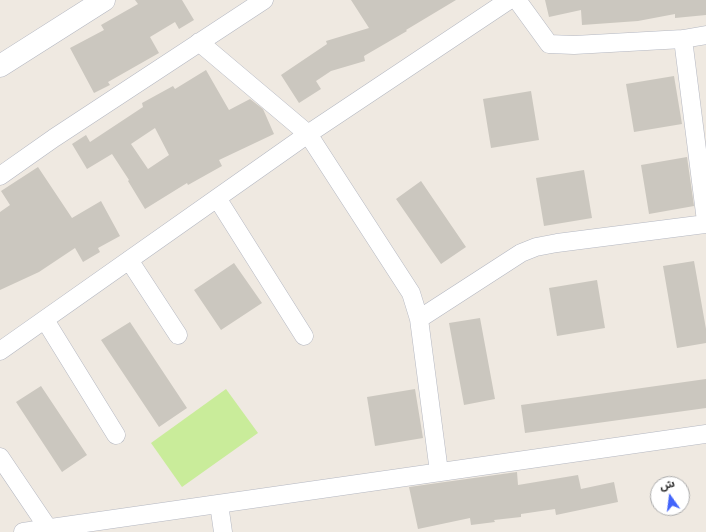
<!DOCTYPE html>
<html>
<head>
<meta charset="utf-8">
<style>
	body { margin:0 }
	#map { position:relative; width:706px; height:532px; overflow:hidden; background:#efe9e1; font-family:Overpass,"Noto Sans Arabic",sans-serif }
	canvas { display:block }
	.north { position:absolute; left:650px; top:476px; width:40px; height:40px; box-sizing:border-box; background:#fff; border:1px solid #ababab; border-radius:50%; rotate:346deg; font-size:11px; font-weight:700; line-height:16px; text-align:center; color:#2e2e2e }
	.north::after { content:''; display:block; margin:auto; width:14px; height:18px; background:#4264fb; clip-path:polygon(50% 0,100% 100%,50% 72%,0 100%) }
</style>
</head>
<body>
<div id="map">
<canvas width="706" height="532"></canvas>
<div class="north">ش</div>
</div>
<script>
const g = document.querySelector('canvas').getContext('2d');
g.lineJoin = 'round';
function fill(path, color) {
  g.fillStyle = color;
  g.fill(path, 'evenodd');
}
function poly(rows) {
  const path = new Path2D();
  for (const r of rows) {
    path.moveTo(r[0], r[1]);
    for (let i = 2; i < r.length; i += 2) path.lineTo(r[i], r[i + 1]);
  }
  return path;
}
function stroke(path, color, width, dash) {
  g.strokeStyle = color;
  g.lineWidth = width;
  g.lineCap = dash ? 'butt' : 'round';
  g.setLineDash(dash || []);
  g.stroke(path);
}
fill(poly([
	[226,389,258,433,182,487,151,443]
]), '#c9ec9a');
fill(poly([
	[135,0,182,0,194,20,179,29,175,22,150,37,159,53,108,82,110,85,94,93,70,48,104,30,101,25,138,4],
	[351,0,456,0,406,30,407,31,364,56,365,61,331,71,316,81,321,89,299,103,281,75,327,44,326,41,369,28],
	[545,0,706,0,706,15,675,18,675,14,638,21,582,25,581,10,549,17],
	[206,70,229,110,250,99,263,109,274,134,219,160,222,166,188,185,187,183,145,209,128,181,129,180,112,154,87,169,72,144,86,135,90,142,143,107,142,103,173,86,175,89],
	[155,128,169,155,148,169,131,144],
	[674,76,682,124,634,132,626,84],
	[531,91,539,140,491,148,483,99],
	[687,157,694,206,649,214,641,165],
	[38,167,72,218,101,201,120,236,98,248,100,252,83,262,75,248,39,272,0,290,0,212,10,205,1,191],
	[584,170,592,218,544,226,536,178],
	[421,181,466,247,441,264,396,199],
	[694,261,706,329,706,343,677,348,663,266],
	[234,263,262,303,221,330,194,290],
	[597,280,605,328,557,336,549,288],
	[480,318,495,399,464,405,449,323],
	[130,322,187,408,159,427,101,340],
	[706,379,706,408,525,433,521,405],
	[41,386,87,455,62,472,16,402],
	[415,389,423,438,375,446,367,397],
	[517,472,518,485,578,475,581,489,614,482,618,502,556,515,555,509,521,514,521,517,494,520,495,522,471,525,470,518,418,529,409,487]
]), '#cbc7bf');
const street = poly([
	[517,0,549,44,574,45,683,39,706,35],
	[683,39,706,221],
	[199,42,308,134,411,293,419,319,439,472],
	[0,176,54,138,264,0],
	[217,198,304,336],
	[129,260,178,335],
	[419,319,521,253,536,247,557,243,706,224],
	[45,320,116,435],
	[0,351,308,134,509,0],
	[0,457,48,528],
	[219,504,223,532],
	[23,532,706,434]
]);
const secondary = poly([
	[0,66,104,0]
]);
stroke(street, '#b4b7c1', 19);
stroke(secondary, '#b4b7c1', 23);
stroke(street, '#fff', 18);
stroke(secondary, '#fff', 22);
</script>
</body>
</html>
